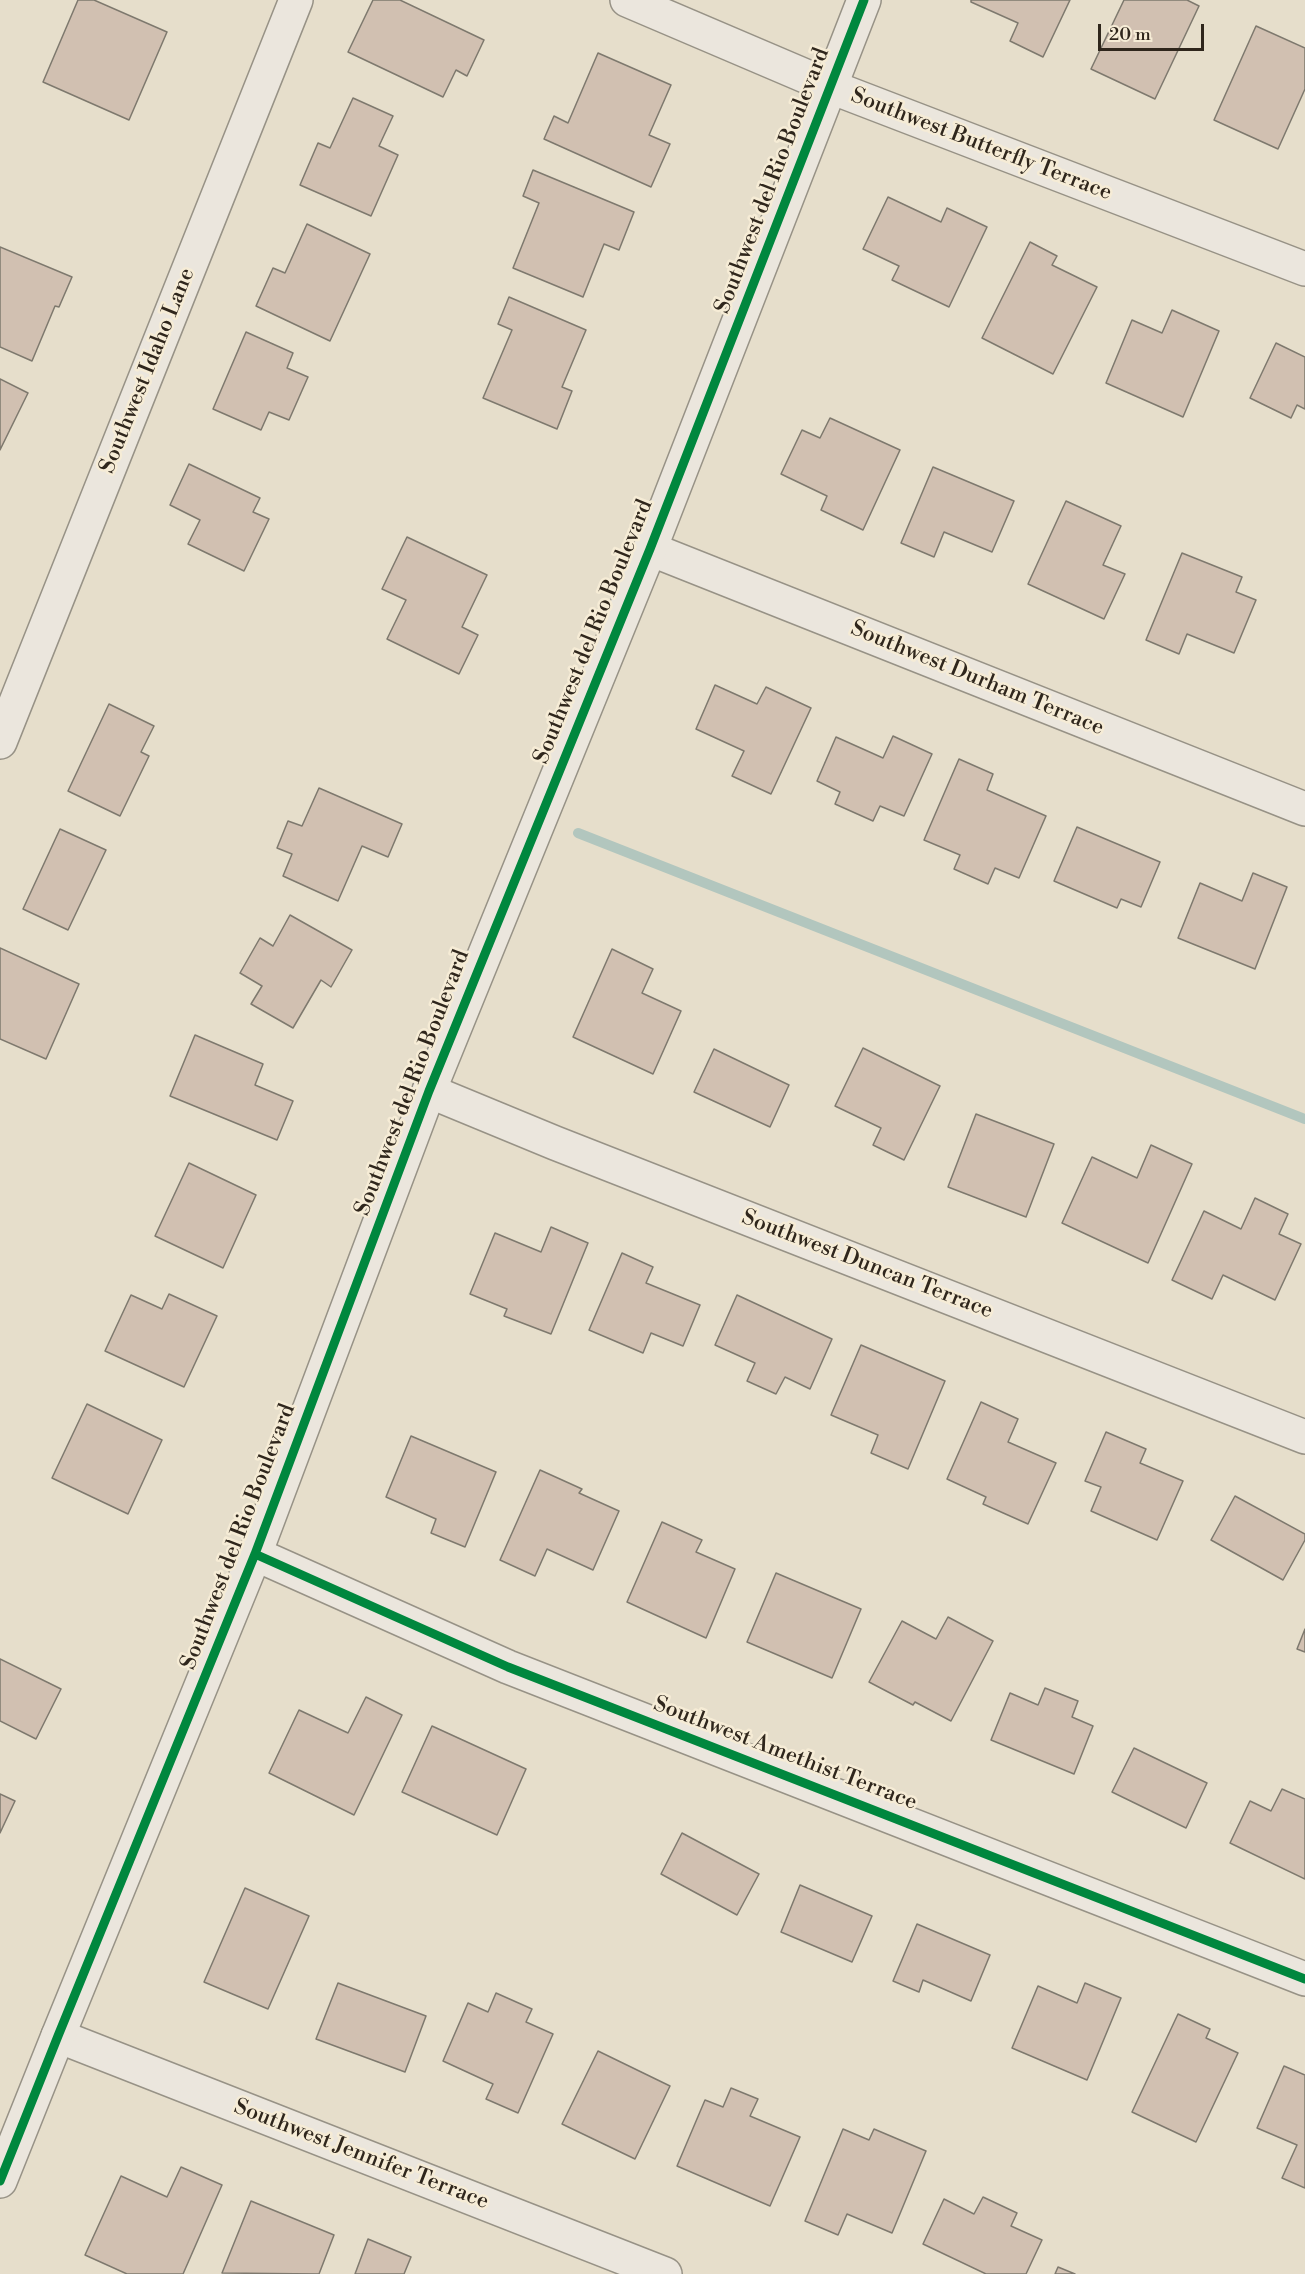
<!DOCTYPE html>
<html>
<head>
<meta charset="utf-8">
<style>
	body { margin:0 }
	#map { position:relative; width:1305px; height:2274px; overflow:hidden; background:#e6decb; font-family:"Libre Bodoni",serif }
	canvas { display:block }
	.scale { position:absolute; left:1098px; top:24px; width:106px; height:27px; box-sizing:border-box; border:3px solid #2f261c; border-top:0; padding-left:8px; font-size:18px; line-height:21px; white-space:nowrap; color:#2f261c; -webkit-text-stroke:4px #f6ecd6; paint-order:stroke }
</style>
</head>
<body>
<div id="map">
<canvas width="1305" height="2274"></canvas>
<div class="scale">20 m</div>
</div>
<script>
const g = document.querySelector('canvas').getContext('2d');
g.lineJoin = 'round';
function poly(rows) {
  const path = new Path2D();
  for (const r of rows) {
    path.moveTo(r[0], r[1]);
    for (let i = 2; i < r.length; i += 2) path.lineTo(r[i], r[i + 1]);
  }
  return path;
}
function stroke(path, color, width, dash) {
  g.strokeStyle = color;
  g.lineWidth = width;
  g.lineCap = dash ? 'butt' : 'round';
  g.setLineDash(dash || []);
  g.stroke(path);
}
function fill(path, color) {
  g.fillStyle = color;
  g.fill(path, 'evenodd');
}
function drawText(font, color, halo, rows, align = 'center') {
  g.font = font + ' "Libre Bodoni",serif';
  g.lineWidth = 5;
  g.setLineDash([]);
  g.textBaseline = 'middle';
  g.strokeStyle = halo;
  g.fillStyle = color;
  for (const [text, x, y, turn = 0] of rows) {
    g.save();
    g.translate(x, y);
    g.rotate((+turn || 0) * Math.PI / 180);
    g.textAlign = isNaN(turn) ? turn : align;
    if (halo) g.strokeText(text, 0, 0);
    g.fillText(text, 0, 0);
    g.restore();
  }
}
stroke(poly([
	[578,833,1305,1119]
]), '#b2c6be', 10);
const building = poly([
	[78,0,94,0,167,32,129,120,43,82,78,0],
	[373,0,400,0,484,40,467,76,456,70,443,97,348,52,373,0],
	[971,0,1070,0,1043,57,1010,41,1018,23,971,2,971,0],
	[1124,0,1187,0,1199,6,1155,99,1091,69,1124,0],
	[1256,26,1305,48,1305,89,1278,149,1214,120,1256,26],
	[598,53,671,85,649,135,670,144,651,187,544,139,554,116,568,123,598,53],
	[353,98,393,116,379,146,398,155,371,216,300,185,318,143,330,148,353,98],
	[533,170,634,212,619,250,604,244,583,297,513,268,539,203,523,196,533,170],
	[888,197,941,222,947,208,987,227,949,307,892,280,899,266,863,249,888,197],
	[307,224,370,254,330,341,256,306,273,268,285,273,307,224],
	[1030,242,1057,256,1052,265,1097,287,1053,374,982,338,1030,242],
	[0,247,72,277,59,307,55,306,32,361,0,347,0,247],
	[509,297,586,330,562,387,572,391,557,429,483,398,512,330,498,324,509,297],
	[1172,310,1219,331,1183,417,1106,383,1132,320,1162,333,1172,310],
	[246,332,293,353,287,368,308,377,289,420,269,412,261,430,213,409,246,332],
	[1276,343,1305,357,1305,409,1297,405,1291,418,1250,398,1276,343],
	[0,379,28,393,0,450,0,379],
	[830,418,900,450,863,530,821,510,827,496,781,474,802,430,820,438,830,418],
	[189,464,260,498,253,512,269,519,244,571,188,544,200,520,170,505,189,464],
	[933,467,1014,501,992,552,944,532,934,557,901,543,933,467],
	[1066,501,1121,526,1103,565,1125,574,1104,619,1028,584,1066,501],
	[407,537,487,575,462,627,478,635,459,674,387,639,406,600,382,589,407,537],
	[1182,553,1242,577,1236,592,1256,600,1234,653,1187,634,1179,654,1146,640,1182,553],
	[715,685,757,704,766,687,811,708,771,794,732,776,744,751,696,729,715,685],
	[109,704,154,726,141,752,149,756,120,816,68,791,109,704],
	[893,736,932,754,904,816,880,806,873,821,835,804,840,792,817,781,836,737,883,758,893,736],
	[959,759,993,774,987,790,1046,816,1019,878,995,868,988,884,954,869,960,855,924,840,959,759],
	[319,788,402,824,388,857,362,846,338,901,283,876,292,854,277,848,288,821,302,826,319,788],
	[1077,827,1160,862,1141,907,1121,899,1117,908,1054,881,1077,827],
	[60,829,106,850,68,930,23,909,60,829],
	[1253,873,1287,887,1255,969,1178,938,1200,883,1242,901,1253,873],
	[290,915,352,950,331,987,321,980,293,1028,251,1004,262,986,240,973,260,938,273,946,290,915],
	[0,948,79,984,46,1059,0,1039,0,948],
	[612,949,653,969,642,993,681,1011,653,1074,573,1037,612,949],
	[195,1035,263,1064,255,1085,293,1101,277,1140,170,1096,195,1035],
	[863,1048,940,1086,904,1160,873,1145,881,1128,835,1106,863,1048],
	[714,1049,789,1085,770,1127,694,1092,714,1049],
	[976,1114,1054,1144,1026,1217,948,1187,976,1114],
	[1151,1145,1192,1164,1148,1263,1062,1223,1092,1157,1137,1178,1151,1145],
	[189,1163,256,1195,223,1268,155,1236,189,1163],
	[1255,1198,1288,1214,1279,1234,1301,1244,1275,1300,1223,1275,1212,1299,1172,1280,1204,1211,1241,1229,1255,1198],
	[551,1227,588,1243,551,1334,504,1316,507,1309,470,1294,495,1233,541,1252,551,1227],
	[622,1253,653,1267,646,1283,700,1305,683,1346,651,1333,643,1353,589,1330,622,1253],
	[169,1294,217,1316,184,1387,105,1351,131,1295,162,1309,169,1294],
	[737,1295,832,1339,810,1389,785,1377,776,1394,747,1381,755,1363,715,1345,737,1295],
	[861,1345,945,1381,908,1469,871,1453,878,1435,831,1415,861,1345],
	[981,1402,1018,1419,1008,1442,1056,1463,1028,1524,983,1504,986,1497,947,1479,981,1402],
	[87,1404,162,1440,128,1514,52,1478,87,1404],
	[1106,1432,1146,1449,1140,1463,1183,1481,1157,1540,1091,1511,1101,1487,1085,1481,1106,1432],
	[411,1436,496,1472,465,1547,431,1533,436,1519,386,1497,411,1436],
	[540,1470,582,1489,579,1493,619,1511,593,1570,547,1549,535,1576,500,1560,540,1470],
	[1235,1496,1305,1534,1305,1540,1283,1580,1211,1540,1235,1496],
	[662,1522,702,1540,696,1552,735,1569,706,1638,627,1602,662,1522],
	[776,1573,861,1609,832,1678,747,1642,776,1573],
	[948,1617,993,1641,951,1721,915,1702,913,1705,869,1682,902,1621,936,1639,948,1617],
	[1305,1629,1305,1652,1297,1649,1305,1629],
	[0,1659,61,1689,36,1739,0,1721,0,1659],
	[1045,1688,1078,1701,1072,1717,1093,1726,1074,1774,991,1740,1010,1693,1038,1705,1045,1688],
	[366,1697,402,1715,354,1815,269,1773,299,1710,348,1733,366,1697],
	[432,1726,526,1769,497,1835,402,1792,432,1726],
	[1134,1748,1207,1783,1186,1828,1112,1792,1134,1748],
	[1282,1789,1305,1799,1305,1879,1230,1843,1250,1801,1271,1811,1282,1789],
	[0,1794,15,1801,0,1833,0,1794],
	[682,1833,759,1874,737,1915,661,1874,682,1833],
	[800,1885,872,1916,852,1962,781,1932,800,1885],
	[245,1888,309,1916,268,2009,204,1982,245,1888],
	[917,1924,990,1955,971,2001,923,1980,919,1992,893,1981,917,1924],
	[338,1983,426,2016,405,2072,316,2039,338,1983],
	[1085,1983,1121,1998,1087,2080,1012,2048,1038,1986,1077,2003,1085,1983],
	[496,1993,532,2009,526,2022,553,2034,518,2113,486,2099,493,2084,443,2061,468,2003,488,2012,496,1993],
	[1178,2014,1210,2029,1206,2038,1238,2053,1196,2142,1132,2112,1178,2014],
	[598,2051,670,2086,635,2159,562,2124,598,2051],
	[1284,2066,1305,2075,1305,2188,1282,2178,1297,2145,1257,2128,1284,2066],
	[731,2088,758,2099,750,2116,800,2137,770,2206,677,2166,705,2100,723,2107,731,2088],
	[843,2129,869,2140,874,2129,926,2151,892,2233,847,2214,838,2235,805,2221,843,2129],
	[181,2167,222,2185,183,2274,127,2274,85,2255,121,2176,167,2197,181,2167],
	[983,2197,1017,2213,1011,2226,1042,2240,1026,2274,986,2274,923,2244,944,2199,974,2214,983,2197],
	[251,2201,334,2235,319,2274,222,2273,251,2201],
	[368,2239,411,2257,404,2274,355,2274,368,2239],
	[1058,2267,1075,2274,1055,2274,1058,2267]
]);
fill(building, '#d1c0b1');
stroke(building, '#7e796e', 1.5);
const minor = poly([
	[627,0,831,87,1305,269],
	[650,549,1305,809],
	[0,742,296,0],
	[429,1091,555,1143,1305,1437],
	[255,1554,508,1667,1305,1979],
	[58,2036,665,2274]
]);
const tertiary = poly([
	[0,2181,58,2036,255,1554,429,1091,650,549,864,0]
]);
stroke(minor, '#979286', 36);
stroke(tertiary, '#979286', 36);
stroke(minor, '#ebe6dd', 33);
stroke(tertiary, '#ebe6dd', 33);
stroke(poly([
	[255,1554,508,1667,1305,1979],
	[0,2181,58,2036,255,1554,429,1091,650,549,864,0]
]), '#00873e', 9);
drawText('22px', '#2f261c', '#f6ecd6', [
	["Southwest Butterfly Terrace",981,145,21],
	["Southwest del Rio Boulevard",773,181,-69],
	["Southwest Idaho Lane",148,371,-68],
	["Southwest del Rio Boulevard",594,632,-68],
	["Southwest Durham Terrace",977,679,22],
	["Southwest del Rio Boulevard",413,1083,-69],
	["Southwest Duncan Terrace",867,1265,21],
	["Southwest del Rio Boulevard",239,1537,-69],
	["Southwest Amethist Terrace",785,1754,21],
	["Southwest Jennifer Terrace",361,2155,21]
]);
</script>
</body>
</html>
